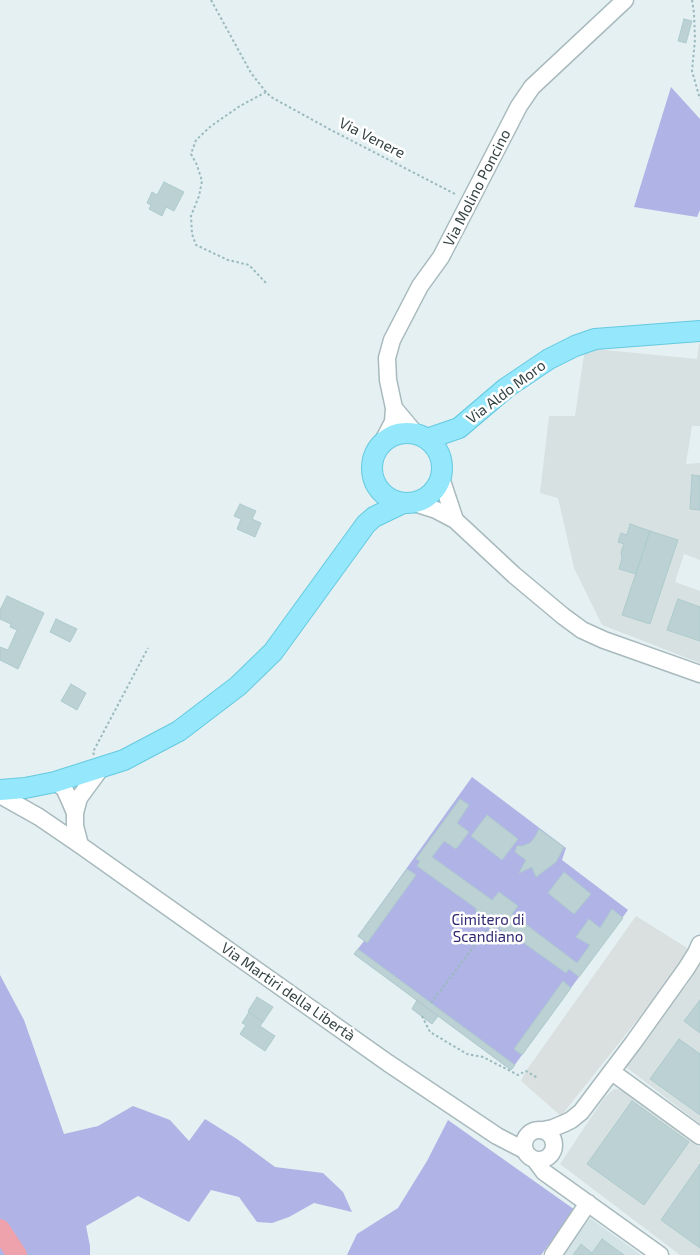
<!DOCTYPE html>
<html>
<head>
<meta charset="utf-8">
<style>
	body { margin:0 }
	canvas { display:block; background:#e5f0f2 }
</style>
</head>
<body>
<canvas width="700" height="1255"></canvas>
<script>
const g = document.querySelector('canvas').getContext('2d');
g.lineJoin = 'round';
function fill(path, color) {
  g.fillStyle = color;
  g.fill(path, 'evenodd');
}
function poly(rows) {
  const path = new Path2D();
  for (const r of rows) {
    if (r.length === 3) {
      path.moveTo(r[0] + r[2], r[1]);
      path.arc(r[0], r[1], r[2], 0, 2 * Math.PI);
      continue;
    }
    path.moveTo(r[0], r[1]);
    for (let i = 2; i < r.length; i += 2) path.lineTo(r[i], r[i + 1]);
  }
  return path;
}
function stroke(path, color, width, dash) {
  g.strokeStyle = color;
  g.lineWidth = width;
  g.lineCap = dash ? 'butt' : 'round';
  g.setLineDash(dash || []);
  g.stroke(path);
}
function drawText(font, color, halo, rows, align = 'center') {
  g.font = font + ' "Exo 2",sans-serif';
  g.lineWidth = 5;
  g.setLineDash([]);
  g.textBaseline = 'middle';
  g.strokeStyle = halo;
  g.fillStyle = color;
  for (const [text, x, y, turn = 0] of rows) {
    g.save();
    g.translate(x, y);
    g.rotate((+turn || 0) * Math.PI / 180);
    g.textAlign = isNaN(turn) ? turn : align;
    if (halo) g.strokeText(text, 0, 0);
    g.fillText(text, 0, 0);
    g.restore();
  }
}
fill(poly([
	[590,1218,641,1255,562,1255]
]), '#d3e3e6');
fill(poly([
	[699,344,700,344,700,426,692,426,686,464,700,463,700,560,684,554,675,582,700,591,700,663,602,625,574,568,558,498,540,493,549,416,575,416,585,348,697,359],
	[700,964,700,1124,626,1067,659,1017,687,985],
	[614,1089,624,1090,700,1147,700,1255,680,1255,560,1164,604,1098]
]), '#d7e1e1');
fill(poly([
	[671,87,700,119,700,210,697,217,634,207],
	[472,777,566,848,562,860,628,910,511,1070,438,1016,432,1024,412,1009,417,1000,354,954,364,941,358,936],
	[0,975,24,1020,64,1134,98,1126,133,1106,170,1120,189,1141,205,1119,237,1139,275,1167,323,1173,343,1192,352,1212,314,1203,289,1217,272,1223,257,1222,239,1197,211,1190,189,1222,138,1196,116,1209,86,1226,90,1246,90,1255,0,1255],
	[448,1120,575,1210,541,1255,347,1255,357,1234,398,1208,427,1161]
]), '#afb3e5');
fill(poly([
	[636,916,692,951,561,1116,521,1081,526,1071]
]), '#dadfe0');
stroke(poly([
	[0,1229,17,1255]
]), '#eea2ab', 20);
const building = poly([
	[684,19,692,21,686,43,678,41,684,19],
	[164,182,184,192,174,211,166,207,162,216,149,209,151,205,147,203,152,192,157,195,164,182],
	[692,475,700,476,700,510,690,509,692,475],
	[240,504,256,511,252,519,261,523,255,537,237,529,241,519,234,516,240,504],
	[630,524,650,531,636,574,619,569,622,558,621,552,624,544,618,542,621,533,627,535,630,524],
	[650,531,678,540,650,624,622,615,650,531],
	[7,596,44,613,18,669,0,660,0,647,8,650,17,630,10,627,11,624,0,619,0,610,7,596],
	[678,599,700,607,700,641,667,630,678,599],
	[56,619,77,629,70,642,50,632,56,619],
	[71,684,86,693,77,710,61,701,71,684],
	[460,799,469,805,457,823,469,832,456,849,444,841,432,857,492,900,499,892,518,906,512,914,577,963,590,945,576,937,589,919,600,928,612,909,623,918,579,977,569,969,566,973,507,931,505,933,496,926,493,931,482,922,485,918,475,910,477,909,417,866,420,861,416,859,460,799],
	[487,815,518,839,502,860,471,836,487,815],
	[539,829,564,847,556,862,536,877,532,867,519,873,526,860,515,852,517,846,522,846,530,843,535,837,539,829],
	[407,869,416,875,367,943,358,936,407,869],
	[564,872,591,894,574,914,548,893,564,872],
	[358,949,431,1003,515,1065,511,1070,354,954,358,949],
	[563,981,571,988,522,1055,514,1049,563,981],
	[257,997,273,1007,263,1022,248,1011,257,997],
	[417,1000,438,1016,432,1024,412,1009,417,1000],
	[700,1000,700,1033,684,1021,700,1000],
	[249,1012,263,1022,260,1026,275,1036,265,1051,240,1034,246,1025,242,1023,249,1012],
	[679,1039,700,1054,700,1115,650,1079,679,1039],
	[632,1101,689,1142,644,1205,587,1164,632,1101],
	[700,1164,700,1248,661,1220,700,1164],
	[602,1239,624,1255,573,1255,581,1244,592,1253,602,1239]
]);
fill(building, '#bbd1d3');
stroke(building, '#aecbce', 1);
const minor = poly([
	[394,408,415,433],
	[382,443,393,422,394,408,388,380,387,358,392,340,420,286,441,257,519,106,532,87,625,0],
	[441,478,455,520],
	[414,503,436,510,455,520,514,575,563,616,582,630,604,640,700,674],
	[55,782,64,788,70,801,75,813],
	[0,795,39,817,80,845,388,1063,497,1136,524,1150],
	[80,845,75,826,75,813,79,798,101,768],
	[612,1072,700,1136],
	[539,1145,15],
	[543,1130,553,1128,565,1123,571,1120,581,1112,633,1043,686,969,696,953,700,944],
	[535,1160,544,1172,660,1255],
	[553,1255,588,1203]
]);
const major = poly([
	[407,468,35],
	[427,439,459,428,506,388,549,359,575,346,595,339,700,331],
	[0,790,25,788,55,782,124,760,179,731,238,686,273,652,366,524,374,517,403,503]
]);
stroke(minor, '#a8babd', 19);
stroke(major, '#65cae0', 22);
stroke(poly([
	[211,0,251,73,266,92,271,97,331,130,457,195],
	[692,0,694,13,695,39,692,71,700,99],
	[266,92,240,106,211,126,196,140,191,154,197,165,202,181,199,196,191,216,192,234,196,245,228,260,249,265,266,283],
	[94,755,93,752,148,648],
	[431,1003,487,929],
	[422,1016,430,1032,467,1054,483,1057,518,1075,526,1071,538,1078]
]), '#9ababe', 2, [2.5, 2.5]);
stroke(minor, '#fff', 16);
stroke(major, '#95e7fb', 20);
drawText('15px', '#354344', '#fff', [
	["Via Venere",372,138,27],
	["Via Molino Poncino",477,188,-63],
	["Via Aldo Moro",506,392,-37],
	["Via Martiri della Libertà",288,992,35]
]);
drawText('15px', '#322a74', '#fff', [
	["Cimitero di",488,920],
	["Scandiano",488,937]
]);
</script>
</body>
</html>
